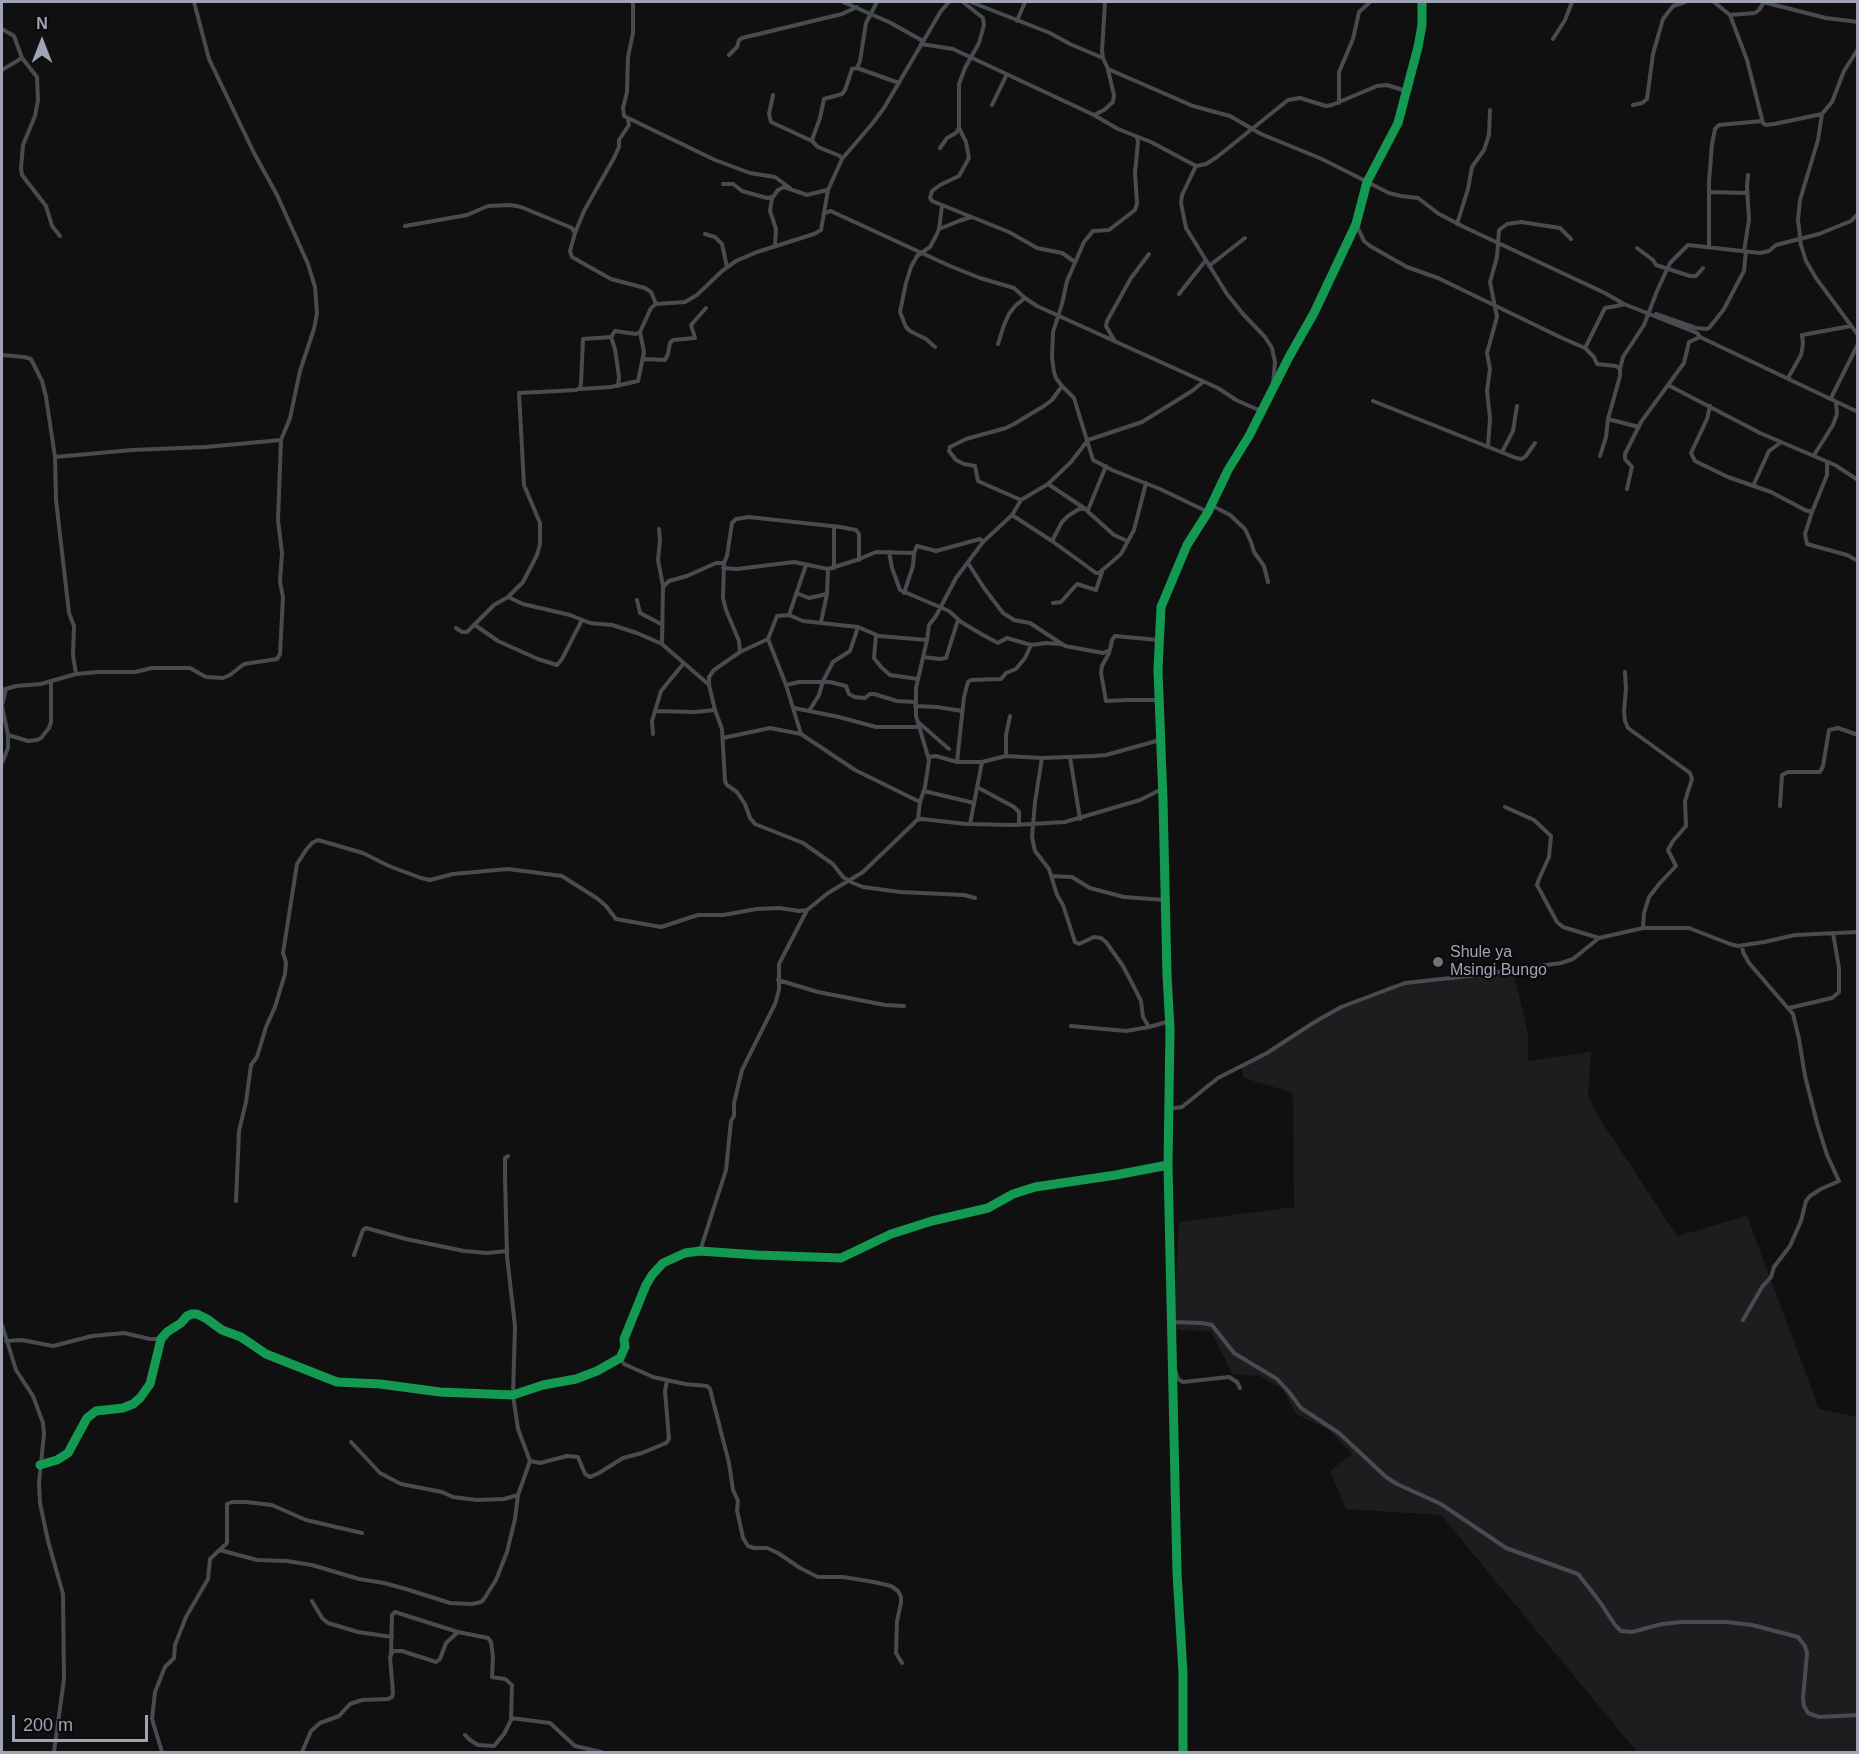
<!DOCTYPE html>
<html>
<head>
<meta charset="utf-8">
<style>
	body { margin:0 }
	#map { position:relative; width:1859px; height:1754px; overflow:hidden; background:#101010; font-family:Arial,sans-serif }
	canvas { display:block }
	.frame { position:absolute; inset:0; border:3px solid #9fa5b4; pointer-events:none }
	.north { position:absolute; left:12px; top:12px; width:60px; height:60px; -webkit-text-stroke:4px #0a0a0c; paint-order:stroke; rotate:0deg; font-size:16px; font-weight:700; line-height:24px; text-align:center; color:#9fa5b4 }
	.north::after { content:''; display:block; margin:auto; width:21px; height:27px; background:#9fa5b4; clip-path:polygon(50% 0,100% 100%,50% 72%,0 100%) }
	.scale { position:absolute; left:12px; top:1715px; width:136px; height:27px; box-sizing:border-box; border:3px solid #9fa5b4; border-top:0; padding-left:8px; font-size:18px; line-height:21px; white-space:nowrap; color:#9fa5b4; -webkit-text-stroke:4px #0a0a0c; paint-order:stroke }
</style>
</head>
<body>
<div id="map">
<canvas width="1859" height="1754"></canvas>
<div class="frame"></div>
<div class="north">N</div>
<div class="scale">200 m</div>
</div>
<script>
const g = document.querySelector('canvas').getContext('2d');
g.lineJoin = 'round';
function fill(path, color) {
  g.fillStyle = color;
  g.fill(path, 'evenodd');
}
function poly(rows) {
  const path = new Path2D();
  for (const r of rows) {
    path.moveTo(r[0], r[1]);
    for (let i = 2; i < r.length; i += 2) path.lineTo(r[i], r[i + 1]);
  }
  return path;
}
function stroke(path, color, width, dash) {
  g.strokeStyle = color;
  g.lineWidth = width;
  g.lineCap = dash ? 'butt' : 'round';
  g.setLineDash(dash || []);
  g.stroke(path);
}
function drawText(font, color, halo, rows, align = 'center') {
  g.font = font + ' Arial,sans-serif';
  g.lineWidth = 4.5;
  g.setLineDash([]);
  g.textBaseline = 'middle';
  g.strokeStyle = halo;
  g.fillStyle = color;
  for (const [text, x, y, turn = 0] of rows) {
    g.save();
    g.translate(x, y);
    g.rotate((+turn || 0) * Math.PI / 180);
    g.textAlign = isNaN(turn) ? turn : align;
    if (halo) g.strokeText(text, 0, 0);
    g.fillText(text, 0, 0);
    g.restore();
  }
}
fill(poly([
	[1513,970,1528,1034,1528,1061,1591,1052,1588,1096,1598,1116,1677,1236,1747,1216,1819,1409,1857,1417,1857,1752,1637,1752,1441,1515,1346,1509,1330,1471,1352,1454,1329,1430,1296,1414,1283,1389,1260,1376,1232,1374,1211,1331,1173,1330,1179,1222,1294,1207,1293,1093,1244,1078,1241,1066,1287,1040,1318,1017,1391,985]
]), '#1d1d1f');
stroke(poly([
	[633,2,633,33,628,57,627,92,623,108,624,116,715,160,750,173,775,177,790,188],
	[843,2,889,22,923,41],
	[971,2,1050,33,1070,44,1103,58],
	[1105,2,1102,51,1103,58,1108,69,1193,106,1230,116,1261,134,1322,159,1389,193,1401,196,1418,198,1439,214,1464,227,1605,293,1624,304,1697,333,1700,337,1858,412],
	[1714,2,1730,15,1747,60,1763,123,1766,125,1774,124,1822,114],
	[1763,2,1826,18,1858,22],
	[1730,15,1755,13,1759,10,1764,2],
	[1017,21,1025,2],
	[2,29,14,36,22,58,37,77,38,100,35,116,23,145,21,168,22,175,46,206,52,226,60,236],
	[1553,39,1565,20,1572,2],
	[921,44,953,49,1094,115,1118,129,1151,142,1196,166,1206,164,1217,157,1288,100,1300,98,1326,106,1332,105,1377,86,1387,85,1406,91],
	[1858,49,1844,71,1832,102,1822,114,1818,140,1800,200,1798,220,1801,245,1806,261,1816,278,1858,335],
	[729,55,737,47,739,40,742,38,842,14,857,7],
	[857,68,899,83],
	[2,70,22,58],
	[773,95,769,114,771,122,812,141],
	[1339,103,1339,72,1353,39,1359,12,1370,2],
	[992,105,1007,74],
	[1633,105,1642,103,1647,99,1653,54,1663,19,1673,6,1685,2],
	[1094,115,1104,110,1113,102,1114,95,1108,70],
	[959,128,966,142,969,158,959,176,940,185,932,191,930,198,932,201,1009,232,1037,248,1062,253,1075,262],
	[1137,137,1138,142,1135,173,1137,203,1135,210,1109,230,1093,231,1084,242,1067,281,1062,304,1053,332,1052,358,1054,372,1056,378,1062,386,1074,398,1093,460,1112,470,1160,489,1208,512],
	[940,148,947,138,956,133,959,128,959,84,965,68,979,43,984,25,983,18,963,2],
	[842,159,872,124,884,108,941,11,949,2],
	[1196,166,1182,195,1181,203,1186,228,1227,294,1243,314,1265,337,1272,348,1275,362,1273,384],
	[723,184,733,184,742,191,767,198,773,197,778,190,784,187,807,195,827,190],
	[1709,192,1747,193],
	[772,198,770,211,776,229,775,246],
	[824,213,831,211,835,213,950,266,980,278,1014,288,1025,298,1037,306,1218,388,1236,400,1261,411],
	[1356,224,1364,241,1370,246,1407,267,1438,278,1562,338,1585,348,1594,357,1597,364,1616,366,1620,369,1620,376,1608,419,1606,437,1600,456],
	[1457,224,1468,189,1472,167,1484,150,1489,135,1490,110],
	[405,226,467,215,488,206,511,205,521,207,572,228,575,233,570,251,572,257,611,279,645,288,651,292,656,304],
	[939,229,959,221,971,217],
	[575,233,584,211,614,158,619,147,619,140,629,125,628,120],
	[705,234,715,237,722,244,727,267],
	[1709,246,1709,182,1712,144,1715,129,1719,125,1762,121],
	[1637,248,1653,260,1656,265,1690,276,1696,276,1703,268],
	[1744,251,1749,220,1747,186,1748,175],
	[1209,266,1245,238],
	[1179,294,1206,260],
	[1656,314,1696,328,1707,329,1710,327,1724,309,1744,271,1746,251],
	[611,337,615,349,619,377,618,386],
	[1114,340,1106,326,1107,321,1131,278,1149,254],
	[998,344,1004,325,1009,314,1015,306,1025,298],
	[935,347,926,339,910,331,906,327,900,312,906,283,911,267,917,256,930,247,936,236,939,229,942,206],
	[1585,348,1605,308,1622,305],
	[2,355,24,357,31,359,42,381,46,397,55,457,56,500,69,613,74,626,73,655,76,674],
	[643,359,665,360,668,354,670,343,673,340,695,338,691,325,706,308],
	[1620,369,1623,357,1644,325,1657,291,1670,263,1688,245,1760,253,1769,251,1776,245,1819,234,1851,221,1858,214],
	[1788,378,1801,355,1803,344,1802,335,1851,326],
	[1668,385,1760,433,1835,465,1858,480],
	[580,389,611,387,638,381,644,352,640,332],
	[1831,398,1858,344],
	[1373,401,1516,458,1522,459,1526,456,1535,443],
	[1710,406,1707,419,1691,453,1695,461,1728,477,1771,492,1805,510,1812,512],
	[1608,419,1639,427],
	[1488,447,1490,418,1487,391,1490,369,1487,353,1497,317,1490,282,1497,257,1499,230,1507,224,1521,222,1560,228,1571,239],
	[1502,452,1513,431,1517,406],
	[1814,455,1833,425,1837,414,1836,402],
	[55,457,132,450,206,447,281,440],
	[1827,463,1827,475,1812,512,1805,534,1807,544,1847,555,1858,561],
	[1048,484,1084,508],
	[1753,486,1769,451,1780,443],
	[1627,489,1632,467,1625,459,1625,454,1641,422,1684,363,1689,342,1700,337],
	[1021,500,980,482,978,481,975,466,964,464,956,460,949,451,950,447,966,439,1006,428,1014,424,1044,406,1052,400,1062,386],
	[1211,505,1230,515,1245,529,1251,542,1254,552,1264,566,1268,582],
	[1088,510,1106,466],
	[1012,515,1052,541,1096,573,1099,573,1121,554,1134,530,1146,483],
	[659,529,660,540,658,560,663,586],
	[1052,541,1062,522,1068,516,1079,509,1085,509,1114,535,1127,541],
	[889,552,892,568,900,590,949,611,961,622,983,635,998,643,1007,638,1031,645,1046,643,1061,644],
	[968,563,984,588,1003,613,1014,620,1030,623,1065,646,1103,653,1110,650,1112,640,1115,636,1158,640],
	[723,568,737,569,794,562,828,569,857,560,876,552,914,553],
	[834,568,834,526],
	[796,593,809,598,827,594],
	[904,593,913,566,914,553,917,546,936,551,980,539,983,542],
	[508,597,523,604,570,615,590,623,612,625,637,633,662,644,708,684],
	[637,600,640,613,661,624],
	[1053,603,1061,602,1077,584,1096,590,1102,572],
	[789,615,806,565],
	[821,622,827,594,828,569],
	[475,625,498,641,538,659,557,665,562,659,582,620],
	[456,628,462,632,467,632,494,605,508,597,523,582,537,555,540,544,540,523,524,485,519,393,576,390,580,388,581,383,583,339,611,337,615,331,636,334,640,332,651,308,656,304,685,302,697,295,722,271,736,261,757,252,814,234,821,230,828,190,842,159,840,156,818,147,812,141,813,137,820,118,824,99,842,94,845,90,852,69,857,68,860,61,866,23,877,2],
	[876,635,874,658,881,667,890,675,918,679],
	[768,639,786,685,801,734,855,770,920,802],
	[927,640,879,636,858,627,803,621,789,615,777,616,768,639,740,652,714,670,709,677,709,685,715,710,722,729,725,781,727,785,737,792,745,804,750,818,755,824,803,843,833,864,843,877,853,883,863,887,900,892,964,895,975,898],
	[662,644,663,587,669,581,687,576,716,563,724,563],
	[740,652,739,641,726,610,723,598,724,563,727,556,732,523,736,519,749,517,840,527,856,530,859,534,859,560],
	[1109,653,1102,666,1101,673,1106,701,1127,700,1158,700],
	[923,657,940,659,946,658,958,620],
	[1625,672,1626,689,1624,711,1625,721,1628,728,1690,773,1692,779,1685,801,1686,826,1673,841,1668,850,1676,866,1660,883,1649,897,1644,913,1643,928],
	[786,685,799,682,830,682,846,686,849,694,855,697,865,698,870,694,874,694,897,701,915,702],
	[2,690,16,686,41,684,76,674,98,672,135,672,152,668,190,668,206,677,223,678,230,675,244,664,277,659,280,654,283,597,280,582,282,553,278,520,281,440,290,418,300,371,314,329,317,313,315,287,308,264,277,195,254,153,209,59,194,2],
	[2,705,6,689],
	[2,706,8,735,8,748,2,763],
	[915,706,937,707,962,711],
	[794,708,839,717,876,727,919,727],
	[655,711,695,712,715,710],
	[809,711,819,695,823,681,833,662,850,651,858,627],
	[918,722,949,749],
	[653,734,652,721,661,691,684,663],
	[8,735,28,741,37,740,41,738,49,728,51,722,51,681],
	[723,738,770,728,801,734],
	[1006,756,1006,735,1010,716],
	[928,757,936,756,957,762,982,762,1006,756,1042,758,1094,756,1106,755,1160,740],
	[1070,757,1080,819],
	[1042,758,1035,802,1032,837,1035,851,1049,869,1057,895,1063,905,1075,942,1079,944,1094,937,1101,938,1106,942,1123,966,1135,989,1141,1001,1143,1017,1149,1027],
	[957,762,964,697,968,682,971,680,1001,679,1006,673,1016,669,1025,658,1031,645],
	[977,787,1014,807,1019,812,1019,824],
	[924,791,974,803],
	[1780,806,1782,775,1788,772,1820,772,1823,766,1829,730,1838,728,1858,735],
	[1505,807,1534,820,1551,836,1549,857,1539,879,1537,885,1557,922,1563,927,1599,938],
	[918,819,920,802,925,787,929,760,916,716,916,688,927,640,929,625,936,616,956,578,983,542,1012,515,1021,500,1048,484,1071,462,1088,440,1142,422,1192,391,1203,382],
	[970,824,982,762],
	[1051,876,1072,877,1090,888,1124,897,1165,900],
	[1742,945,1743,952,1749,963,1793,1014,1799,1039,1805,1076,1817,1123,1827,1155,1839,1181,1821,1189,1810,1196,1806,1201,1801,1221,1790,1246,1774,1267,1771,1277,1762,1287,1743,1320],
	[778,980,818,992,885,1005,904,1006],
	[1789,1008,1832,998,1839,992,1839,968,1833,933],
	[1071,1026,1126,1031,1149,1027,1170,1021],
	[1169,1109,1182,1107,1218,1078,1267,1053,1313,1023,1341,1007,1405,983,1469,976,1561,963,1573,959,1599,938,1643,928,1689,928,1730,944,1738,946,1764,942,1795,935,1858,932],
	[508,1156,505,1158,505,1177,507,1256,515,1326,513,1395,518,1429,530,1461,540,1463,567,1456,578,1457,585,1474,590,1477,599,1473,623,1458,642,1453,666,1443,669,1439,665,1391,667,1381],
	[236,1201,239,1131,246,1102,251,1065,257,1057,266,1027,275,1007,285,974,286,962,283,953,297,864,306,850,312,843,318,840,363,853,389,866,421,878,430,880,453,874,508,869,562,876,598,899,606,906,616,919,661,927,698,915,723,915,757,909,779,908,799,911,807,910,828,893,863,872,911,826,917,820,922,819,966,824,1014,825,1065,822,1140,800,1162,789],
	[700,1251,726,1170,731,1121,734,1116,734,1103,742,1070,775,1004,779,990,779,964,807,910],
	[354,1255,363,1230,366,1228,406,1239,464,1251,487,1253,507,1251],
	[1172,1322,1202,1323,1212,1325,1234,1353,1277,1379,1289,1392,1301,1408,1339,1433,1386,1477,1397,1484,1441,1504,1506,1548,1578,1574,1600,1602,1615,1625,1621,1631,1632,1632,1662,1624,1681,1622,1726,1622,1752,1625,1798,1637,1805,1646,1807,1653,1803,1698,1804,1706,1808,1713,1819,1717,1858,1715],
	[2,1325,16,1370,33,1396,43,1423,44,1434,39,1483,40,1503,48,1541,63,1594,64,1679,54,1752],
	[6,1341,22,1340,53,1346,92,1336,124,1333,150,1339,161,1339],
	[620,1358,624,1364,653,1377,685,1384,707,1386,710,1389,729,1463,733,1490,738,1501,737,1510,743,1538,748,1546,754,1548,767,1548,778,1553,800,1568,818,1577,843,1577,874,1582,891,1586,898,1591,901,1597,901,1603,897,1621,896,1653,902,1663],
	[1174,1367,1178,1379,1183,1382,1229,1377,1237,1382,1240,1388],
	[351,1442,380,1473,401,1484,442,1492,453,1497,477,1500,504,1499,518,1495],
	[40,1465,57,1460,68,1453,87,1418,96,1411,123,1408,133,1404,140,1398,150,1384,161,1339,167,1332,181,1323,187,1316,192,1314,197,1314,207,1319,222,1330,241,1337,266,1354,337,1382,380,1384,440,1392,513,1395,543,1385,576,1379,597,1371,620,1358,625,1347,624,1339,646,1285,652,1275,663,1263,685,1253,700,1251,757,1255,841,1258,891,1234,932,1221,988,1208,1013,1194,1035,1187,1116,1175,1168,1165],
	[220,1550,257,1560,287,1561,312,1565,359,1579,384,1583,406,1589,450,1603,472,1604,481,1602,484,1599,496,1580,507,1552,515,1519,518,1495,530,1461],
	[312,1601,322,1618,328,1623,358,1632,392,1637],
	[391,1653,392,1615,395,1612,458,1632],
	[465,1735,470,1740,478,1745,494,1746,504,1734,512,1718],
	[162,1752,152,1719,155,1692,165,1667,174,1658,175,1645,186,1617,208,1579,210,1559,227,1543,227,1504,232,1502,246,1502,272,1505,306,1520,362,1533],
	[302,1752,311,1731,320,1723,339,1716,350,1704,362,1700,388,1699,392,1697,393,1693,390,1657,393,1651,402,1651,436,1662,440,1659,446,1643,458,1632,488,1638,491,1642,493,1657,492,1677,505,1679,512,1685,511,1718,550,1723,575,1746,601,1752],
	[1183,1752,1183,1673,1177,1573,1168,1165,1170,1029,1167,975,1163,800,1158,670,1161,607,1187,545,1208,512,1228,470,1249,436,1289,357,1314,313,1356,224,1367,182,1398,123,1418,47,1422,25,1422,2]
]), '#4a4b50', 4);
stroke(poly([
	[40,1465,57,1460,68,1453,87,1418,96,1411,123,1408,133,1404,140,1398,150,1384,161,1339,167,1332,181,1323,187,1316,192,1314,197,1314,207,1319,222,1330,241,1337,266,1354,337,1382,380,1384,440,1392,513,1395,543,1385,576,1379,597,1371,620,1358,625,1347,624,1339,646,1285,652,1275,663,1263,685,1253,700,1251,757,1255,841,1258,891,1234,932,1221,988,1208,1013,1194,1035,1187,1116,1175,1168,1165],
	[1183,1752,1183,1673,1177,1573,1168,1165,1170,1029,1167,975,1163,800,1158,670,1161,607,1187,545,1208,512,1228,470,1249,436,1289,357,1314,313,1356,224,1367,182,1398,123,1418,47,1422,25,1422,2]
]), '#139951', 9);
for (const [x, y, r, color] of [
	[1438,962,6,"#6d717b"]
]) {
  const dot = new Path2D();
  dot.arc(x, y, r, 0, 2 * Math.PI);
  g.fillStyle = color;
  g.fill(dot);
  stroke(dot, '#0a0a0c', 2);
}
drawText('16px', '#9fa5b4', '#0a0a0c', [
	["Shule ya",1450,953],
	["Msingi Bungo",1450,971]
], 'left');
</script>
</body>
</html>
